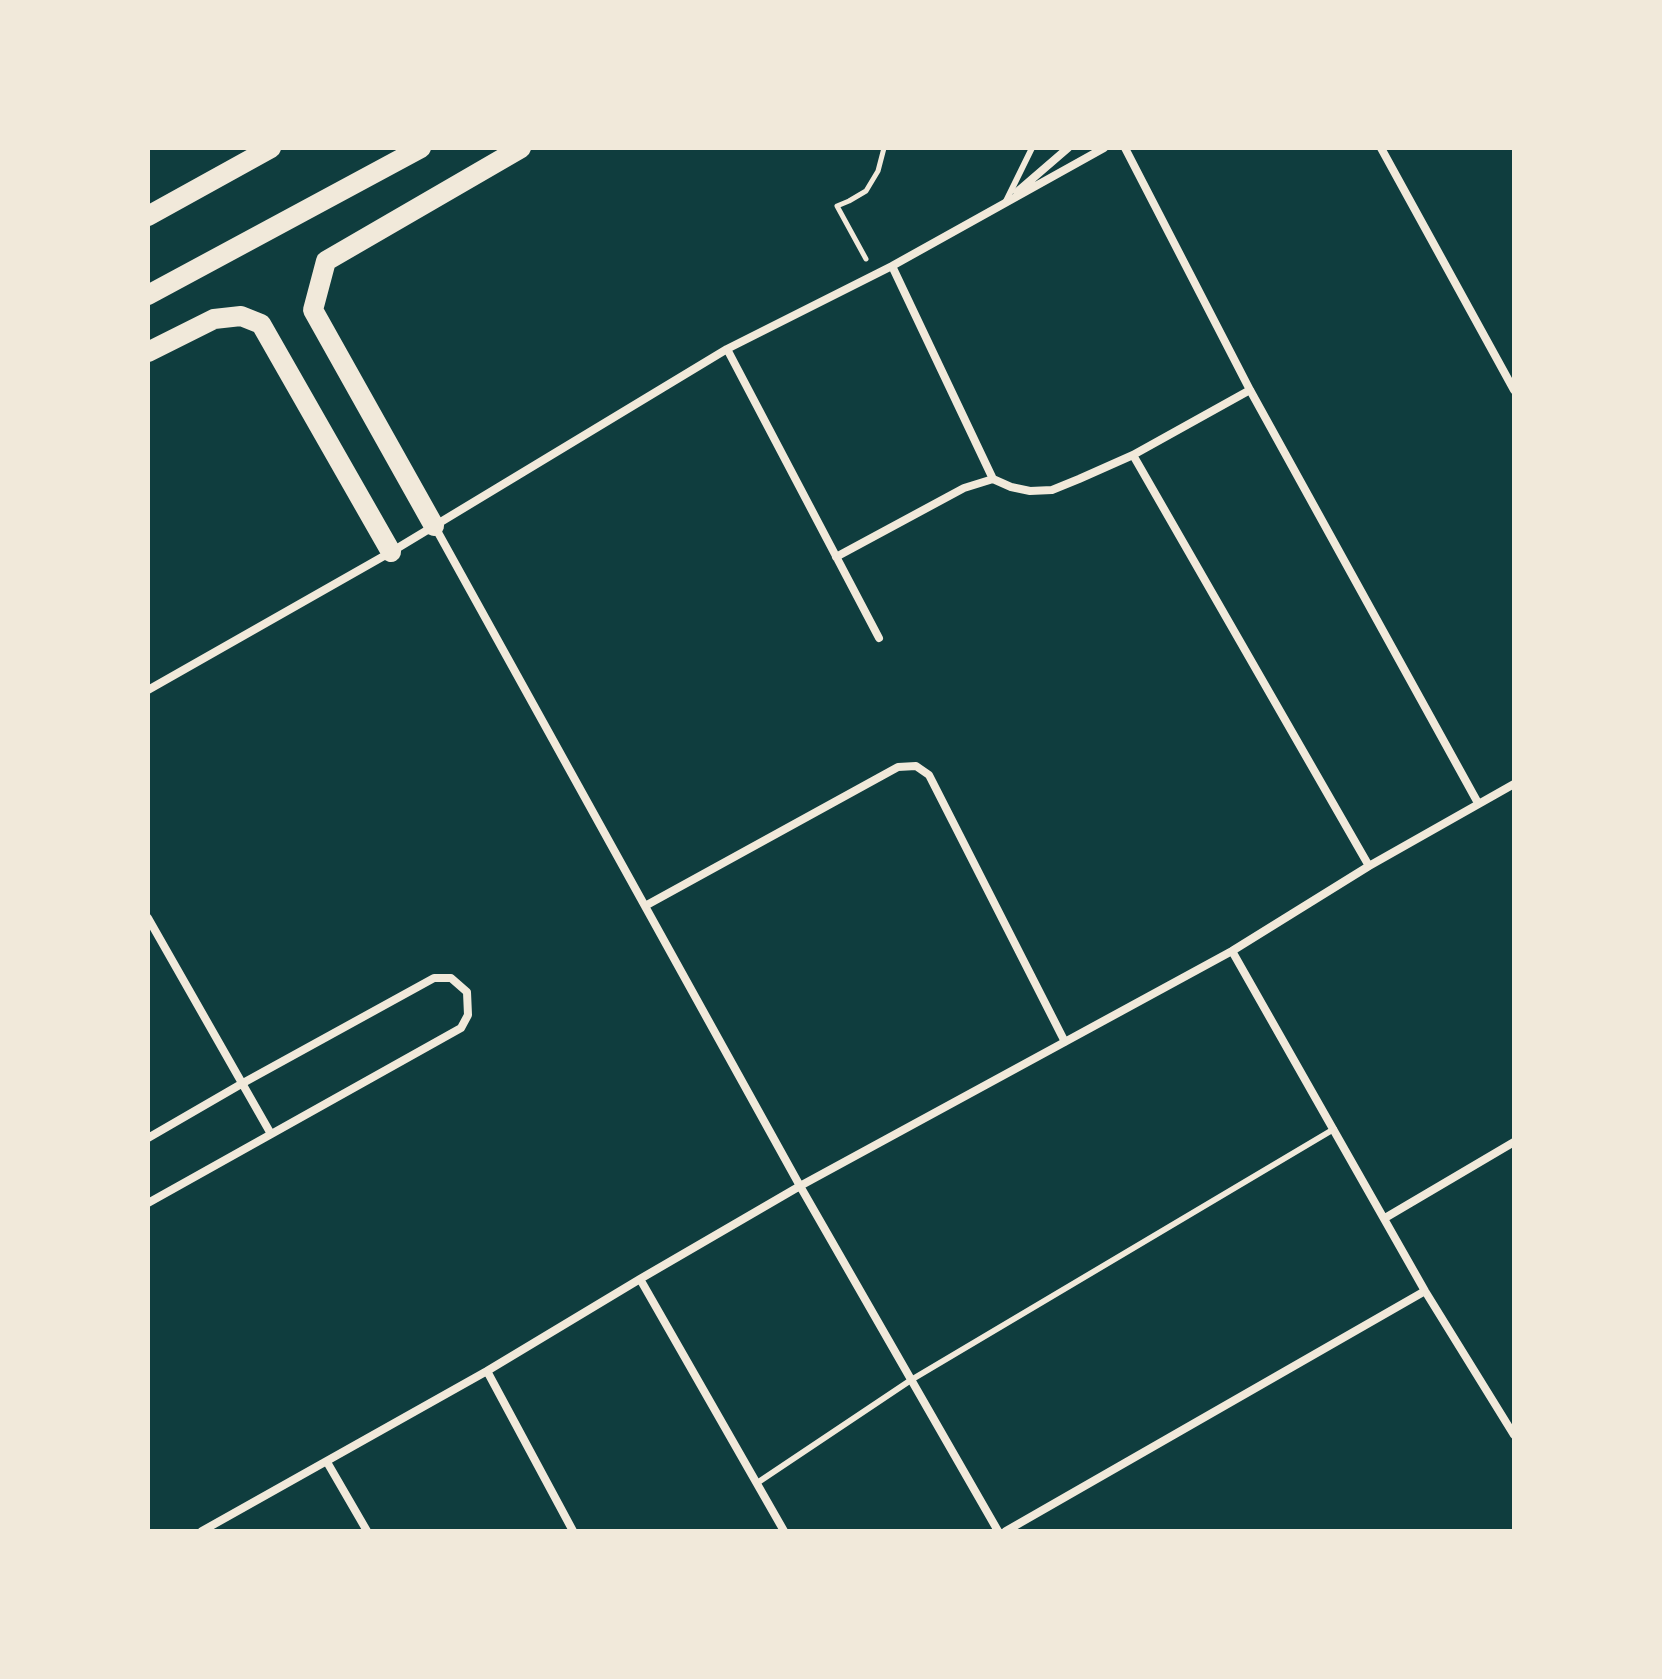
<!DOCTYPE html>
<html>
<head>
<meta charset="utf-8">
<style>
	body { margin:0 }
	#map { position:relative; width:1662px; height:1679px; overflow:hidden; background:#0f3d3e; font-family:Roboto,sans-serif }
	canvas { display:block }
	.frame { position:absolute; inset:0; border:150px solid #f1e9da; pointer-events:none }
</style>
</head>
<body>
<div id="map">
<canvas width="1662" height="1679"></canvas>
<div class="frame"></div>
</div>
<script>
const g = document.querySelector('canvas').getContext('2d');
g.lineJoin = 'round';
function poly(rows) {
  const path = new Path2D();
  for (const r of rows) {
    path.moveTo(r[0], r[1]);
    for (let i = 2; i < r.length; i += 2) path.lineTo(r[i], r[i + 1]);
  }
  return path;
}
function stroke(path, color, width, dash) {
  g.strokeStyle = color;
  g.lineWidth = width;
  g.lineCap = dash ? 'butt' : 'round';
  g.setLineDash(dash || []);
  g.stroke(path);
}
stroke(poly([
	[866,259,837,206,849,201,866,191,878,171,884,148]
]), '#f1e9da', 5);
stroke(poly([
	[1005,203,1032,148],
	[757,1483,911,1380,1334,1129]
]), '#f1e9da', 6);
stroke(poly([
	[1125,148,1250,390,1478,803],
	[1381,148,1514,390],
	[1017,192,1068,148],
	[892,266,993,479],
	[727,349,879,638],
	[1133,455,1369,866],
	[435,527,800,1186,998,1531],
	[836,557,964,488,993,479,1011,487,1030,491,1052,490,1079,479,1133,455,1250,390],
	[148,690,391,552,727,349,892,266,1104,148],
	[645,906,898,767,916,766,929,775,1065,1042],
	[148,918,271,1134],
	[1232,951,1425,1291,1514,1435],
	[148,1138,243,1083,434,978,451,978,467,992,468,1015,461,1028,148,1203],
	[1385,1218,1514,1142],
	[640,1279,784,1531],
	[487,1371,573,1531],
	[327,1462,367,1531],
	[202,1531,487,1371,640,1279,800,1186,1232,951,1369,866,1514,784],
	[1006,1531,1425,1291]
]), '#f1e9da', 8);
stroke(poly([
	[148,216,271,148],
	[148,295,421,148],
	[148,352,214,319,241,316,261,324,391,552],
	[434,526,313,310,326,261,521,148]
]), '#f1e9da', 20);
</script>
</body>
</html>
